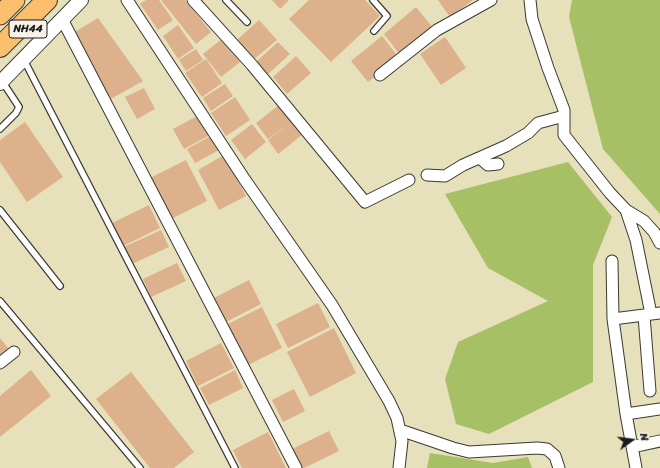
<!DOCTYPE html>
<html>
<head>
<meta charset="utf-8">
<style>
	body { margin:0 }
	#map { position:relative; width:660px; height:468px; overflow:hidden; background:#e6e0bb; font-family:Sriracha,sans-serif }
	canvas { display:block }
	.north { position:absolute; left:612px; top:420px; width:40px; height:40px; -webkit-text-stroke:3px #f7f3e8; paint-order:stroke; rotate:76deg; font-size:11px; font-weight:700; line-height:16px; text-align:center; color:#1c1c1c }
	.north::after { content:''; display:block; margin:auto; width:14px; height:18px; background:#1c1c1c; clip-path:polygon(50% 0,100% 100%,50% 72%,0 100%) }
</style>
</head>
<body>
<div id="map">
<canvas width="660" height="468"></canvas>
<div class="north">N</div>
</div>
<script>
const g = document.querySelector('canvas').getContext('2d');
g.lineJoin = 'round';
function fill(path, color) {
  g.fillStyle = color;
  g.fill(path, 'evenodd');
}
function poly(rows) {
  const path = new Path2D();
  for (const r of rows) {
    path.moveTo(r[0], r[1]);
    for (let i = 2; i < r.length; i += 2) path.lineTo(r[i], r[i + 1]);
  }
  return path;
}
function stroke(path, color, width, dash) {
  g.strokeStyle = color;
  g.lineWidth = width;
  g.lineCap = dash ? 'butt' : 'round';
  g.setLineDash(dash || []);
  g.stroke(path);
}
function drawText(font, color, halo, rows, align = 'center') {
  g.font = font + ' Sriracha,sans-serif';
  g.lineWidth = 4;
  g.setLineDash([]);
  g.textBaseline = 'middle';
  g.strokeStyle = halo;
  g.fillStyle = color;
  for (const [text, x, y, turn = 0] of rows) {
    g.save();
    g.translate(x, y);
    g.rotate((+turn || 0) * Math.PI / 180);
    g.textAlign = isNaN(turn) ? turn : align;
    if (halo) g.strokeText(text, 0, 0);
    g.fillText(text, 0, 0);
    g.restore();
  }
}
fill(poly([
	[572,0,660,0,660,214,603,149,569,17],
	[568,162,612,217,593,265,593,382,489,434,456,424,445,379,458,342,548,301,488,268,445,194],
	[430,453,493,463,528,457,532,468,427,468]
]), '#a7c065');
fill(poly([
	[146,0,159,0,173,20,158,30,140,4],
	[161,0,185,0,211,32,196,44],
	[272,0,289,0,280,9],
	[309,0,365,0,380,16,331,62,289,19],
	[438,0,473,0,450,17],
	[416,7,434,29,401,56,384,34],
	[98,18,143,81,109,100,73,33],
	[259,20,277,40,253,60,236,41],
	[178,25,194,48,178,59,163,36],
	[382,36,399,58,368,82,351,61],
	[445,37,466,68,441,85,420,54],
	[222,39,240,62,221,77,203,54],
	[278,42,290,54,268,74,257,61],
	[196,49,203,60,186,71,179,60],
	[296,56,311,73,287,94,273,77],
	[206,59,222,83,202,97,185,73],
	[225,84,233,96,211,111,203,98],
	[144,88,155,109,137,119,125,97],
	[235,97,250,120,226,136,211,113],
	[279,105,292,122,268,139,256,123],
	[199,115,210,135,184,149,173,129],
	[25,122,63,177,27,202,0,162,0,140],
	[292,122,302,135,278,154,268,140],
	[252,124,266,142,245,159,231,140],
	[211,136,219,150,195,163,187,149],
	[224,155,246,196,219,210,198,170],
	[186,160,207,201,169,220,148,179],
	[149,205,160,228,123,246,112,223],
	[161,230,169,247,132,264,124,247],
	[177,263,186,281,151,297,143,279],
	[249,280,261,304,226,322,214,298],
	[318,303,330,327,288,348,276,324],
	[262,307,282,348,246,366,226,325],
	[334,328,356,373,310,397,287,352],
	[0,338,9,349,0,357],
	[221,343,234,368,198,386,186,361],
	[31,370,51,396,0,437,0,396],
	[235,370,243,388,209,405,200,388],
	[131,372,194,452,174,468,150,468,96,399],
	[294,389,305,411,283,422,272,400],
	[329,431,339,451,304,468,302,468,292,449],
	[268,432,286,468,242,468,233,450]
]), '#dcb18b');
const service = poly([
	[226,0,247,22],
	[373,0,387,16,374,31],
	[24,60,235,468],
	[0,129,16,113,19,107,2,81],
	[0,210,60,286],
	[0,301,140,468]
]);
const minor = poly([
	[127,0,245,180,332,305,389,401,397,418,402,441,399,468],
	[193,0,252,65,365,202,409,180],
	[530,0,532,19,548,68,564,110,564,135,610,193,626,210,644,221,654,232,660,243],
	[62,19,296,468],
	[380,75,437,30,491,0],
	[480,158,488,165,498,164],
	[427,175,445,176,463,165,506,146,528,133,538,123,564,116],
	[626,210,636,240,651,314],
	[612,261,613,319],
	[644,316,650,391],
	[0,363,14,352],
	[626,414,660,409],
	[400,430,453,448,469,452,537,448,547,449,555,456,559,468],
	[632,447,660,441],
	[636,468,626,414,613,319,660,313]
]);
const tertiary = poly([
	[0,83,81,0]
]);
const trunk = poly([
	[0,15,15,0]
]);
const motorway = poly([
	[0,47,47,0]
]);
stroke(service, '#3a3934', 8);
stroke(minor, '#3a3934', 13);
stroke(tertiary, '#3a3934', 16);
stroke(trunk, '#3a3934', 21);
stroke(motorway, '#3a3934', 22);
stroke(service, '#fff', 5.5);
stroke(minor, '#fff', 11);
stroke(tertiary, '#fff', 14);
stroke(trunk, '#fabe6d', 19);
stroke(motorway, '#fabe6d', 20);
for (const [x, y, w] of [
	[28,29,38]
]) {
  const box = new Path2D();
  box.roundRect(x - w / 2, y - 9, w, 18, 3);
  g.fillStyle = '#f7f3e8';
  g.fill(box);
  stroke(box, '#1c1c1c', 1);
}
drawText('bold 11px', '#1c1c1c', null, [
	["NH44",28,29]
]);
</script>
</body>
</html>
